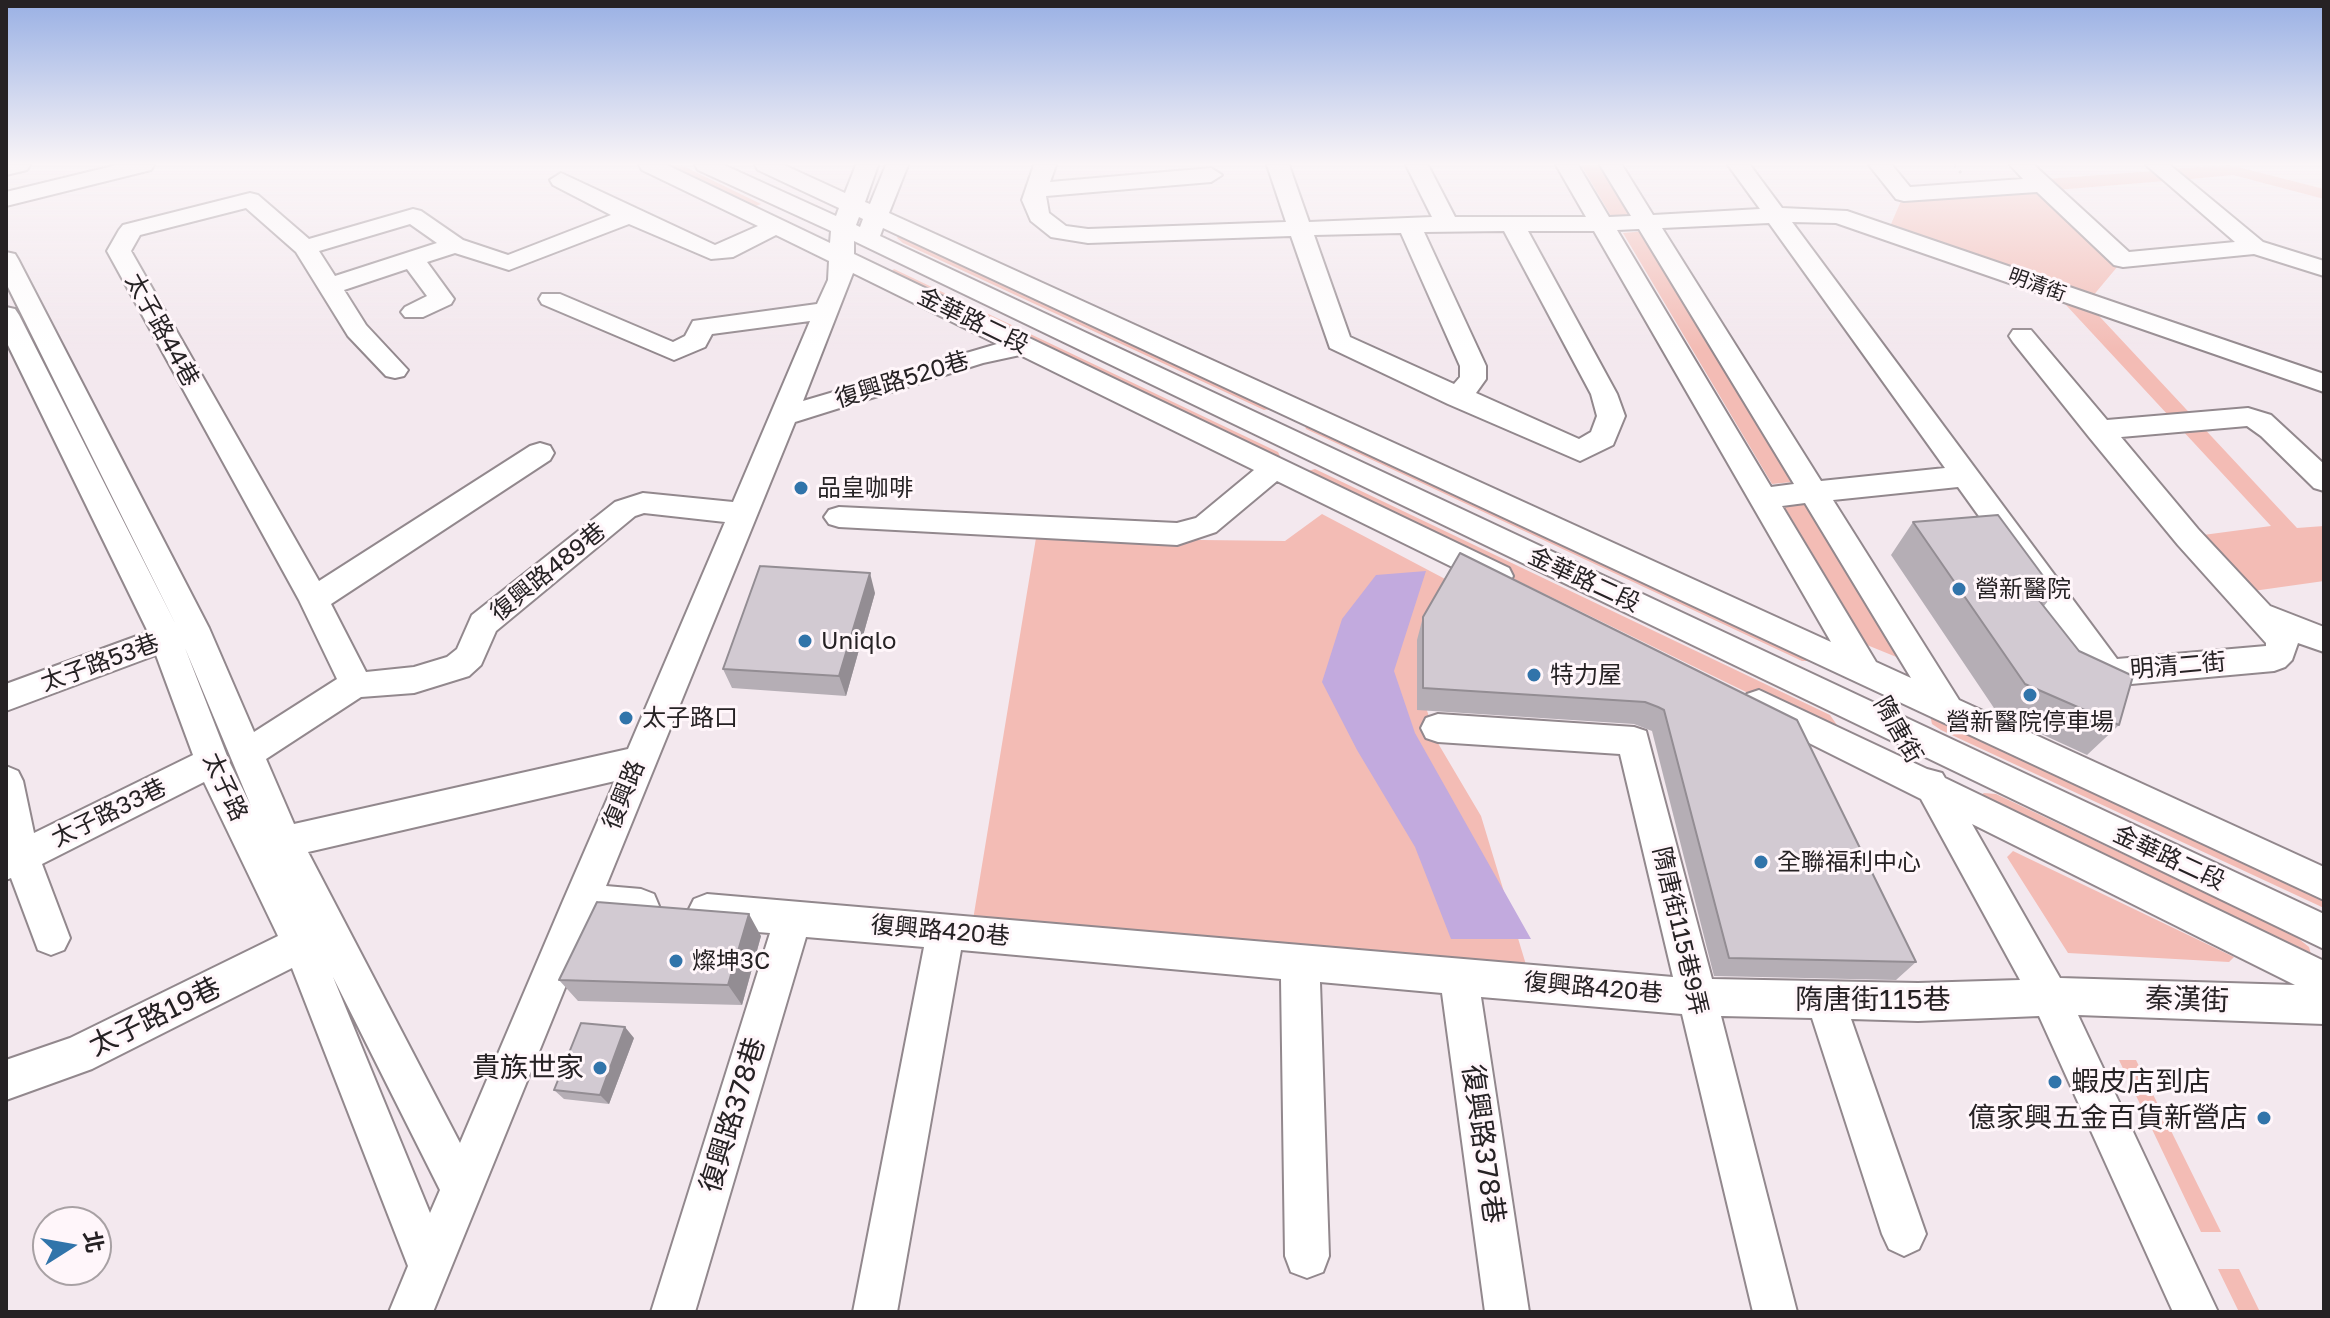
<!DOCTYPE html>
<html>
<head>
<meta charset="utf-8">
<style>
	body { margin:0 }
	#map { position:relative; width:2330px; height:1318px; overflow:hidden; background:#f3e8ee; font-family:"Golos Text","Noto Sans TC",sans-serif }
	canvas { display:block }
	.frame { position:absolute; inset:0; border:8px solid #262224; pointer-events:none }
	.north { position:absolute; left:32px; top:1206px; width:80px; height:80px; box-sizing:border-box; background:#fff6fa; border:2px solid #a8a1a4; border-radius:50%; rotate:79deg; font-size:22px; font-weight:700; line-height:32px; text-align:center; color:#262224 }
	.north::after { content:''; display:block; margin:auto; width:28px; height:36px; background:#3174aa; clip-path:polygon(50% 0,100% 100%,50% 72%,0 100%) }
</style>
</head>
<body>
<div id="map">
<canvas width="2330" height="1318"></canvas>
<div class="frame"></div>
<div class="north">北</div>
</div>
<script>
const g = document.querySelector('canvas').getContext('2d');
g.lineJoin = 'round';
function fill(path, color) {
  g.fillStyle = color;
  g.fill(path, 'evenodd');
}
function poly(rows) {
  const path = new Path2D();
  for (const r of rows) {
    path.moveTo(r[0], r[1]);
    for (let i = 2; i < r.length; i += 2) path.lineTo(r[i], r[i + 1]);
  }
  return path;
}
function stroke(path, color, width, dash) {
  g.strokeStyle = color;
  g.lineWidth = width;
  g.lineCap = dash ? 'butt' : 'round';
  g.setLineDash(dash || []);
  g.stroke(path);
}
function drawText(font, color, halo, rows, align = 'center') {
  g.font = font + ' "Golos Text","Noto Sans TC",sans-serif';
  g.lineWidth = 6;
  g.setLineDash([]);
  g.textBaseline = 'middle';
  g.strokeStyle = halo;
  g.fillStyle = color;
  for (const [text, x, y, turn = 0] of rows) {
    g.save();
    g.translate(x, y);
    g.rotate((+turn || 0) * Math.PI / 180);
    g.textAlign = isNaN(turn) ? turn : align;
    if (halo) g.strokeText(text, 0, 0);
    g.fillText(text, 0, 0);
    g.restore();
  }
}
fill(poly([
	[660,165,681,165,761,204,751,208],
	[1581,165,1606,165,1637,214,1611,216],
	[2230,165,2324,189,2324,199,2233,175,2181,180,2168,169],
	[2154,171,2165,181,2056,190,2045,179],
	[2041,185,2123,260,2087,303,2297,528,2324,526,2324,581,2239,593,2188,537,2271,526,2053,291,1888,231,1904,194],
	[1646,231,1802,481,1772,484,1623,233],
	[899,234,1275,408,1264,410,903,243,897,238],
	[894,269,1278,452,1281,458,1277,460,890,273],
	[1304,423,1812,661,1802,661,1306,429],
	[1315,469,1830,715,1837,725,1836,729,1820,728,1309,479,1306,475,1308,471],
	[1814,503,1916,665,1867,645,1784,506],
	[1322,514,1447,580,1417,682,1439,745,1481,816,1537,1001,968,950,1036,538,1285,541],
	[1930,715,2324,888,2324,908,1941,730,1932,724],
	[1984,793,1996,794,2294,935,2309,947,2312,958,1979,796],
	[2013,851,2234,957,2229,962,2068,953,2007,857],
	[2119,1060,2136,1060,2221,1232,2201,1232],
	[2218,1269,2239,1269,2260,1312,2239,1312]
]), '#f3bcb5');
fill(poly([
	[1426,571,1394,671,1415,733,1531,939,1451,939,1415,847,1357,750,1322,682,1342,619,1376,575]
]), '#c2aade');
const minor = poly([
	[6,165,30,165,27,170,6,175,6,165],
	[117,165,154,165,151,170,6,206,6,192,117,165],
	[639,165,667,165,830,243,831,231,698,170,695,165,724,165,836,216,839,208,758,170,755,165,784,165,845,193,856,165,878,165,865,202,870,204,886,165,908,165,889,213,1831,642,1594,231,1528,231,1617,394,1625,416,1613,445,1580,461,1448,404,1330,348,1291,236,1088,243,1051,237,1031,221,1022,200,1034,165,1056,165,1050,182,1211,168,1222,175,1211,182,1046,196,1049,213,1066,226,1088,229,1286,222,1267,165,1289,165,1309,222,1432,217,1406,165,1428,165,1455,217,1586,217,1556,165,1578,165,1609,217,1631,216,1600,165,1622,165,1653,215,1760,209,1728,165,1750,165,1782,208,1847,211,2324,374,2324,392,1836,223,1792,222,2117,659,2266,646,2266,643,2178,545,2089,437,2013,342,2009,336,2013,330,2031,330,2107,420,2248,408,2271,415,2324,464,2324,491,2314,488,2261,436,2247,426,2121,437,2198,529,2270,606,2324,627,2324,652,2298,643,2292,660,2285,667,2274,671,2109,686,2098,682,1958,487,1833,500,1959,700,2324,867,2324,900,883,228,880,236,2324,914,2324,949,854,241,854,254,1509,568,1513,576,1509,584,1498,587,1487,584,1277,481,1216,532,1177,545,839,527,829,524,824,517,829,510,839,507,1177,523,1196,518,1254,470,1020,355,983,363,795,422,606,886,641,889,654,894,659,906,654,918,641,923,593,919,433,1312,389,1312,408,1266,292,968,92,1069,6,1100,6,1060,70,1038,278,936,204,782,42,864,70,938,64,950,51,955,38,950,11,878,6,880,6,766,18,771,23,781,34,833,193,755,156,655,6,711,6,684,148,632,6,341,6,307,15,309,19,315,175,623,6,283,6,252,15,254,18,259,209,628,254,732,337,679,299,600,107,251,119,230,123,225,250,193,258,195,309,239,413,209,421,211,463,240,508,255,611,215,553,185,550,180,561,173,715,245,758,226,642,170,639,165],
	[246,208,296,252,348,336,386,376,395,378,404,376,408,370,366,325,344,290,407,269,427,296,405,307,401,312,405,317,423,317,451,304,454,299,427,262,455,253,509,270,629,224,711,259,733,257,776,235,829,261,828,280,817,304,693,321,685,336,673,342,560,294,542,294,539,299,542,304,674,360,705,347,712,334,810,321,733,502,643,493,615,502,472,615,457,649,447,657,414,667,366,672,331,604,550,460,554,453,550,446,540,443,530,446,319,581,131,251,140,235,246,208],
	[859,217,863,219,860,227,856,225,859,217],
	[1769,223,1945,468,1821,481,1662,228,1769,223],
	[410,224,437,243,335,276,319,251,410,224],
	[1639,229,1794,484,1771,487,1617,230,1639,229],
	[1504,231,1591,394,1597,416,1591,432,1579,439,1476,393,1486,379,1486,366,1424,232,1504,231],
	[1401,233,1460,366,1460,377,1454,384,1350,337,1314,235,1401,233],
	[853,273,997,344,803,401,853,273],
	[1805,503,1911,678,1876,662,1782,506,1805,503],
	[644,513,725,522,628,749,294,824,266,759,361,697,414,693,469,676,481,665,496,631,635,516,644,513],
	[185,648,251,806,229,761,185,648],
	[615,781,563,901,460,1143,308,852,615,781],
	[333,977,440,1190,430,1213,333,977],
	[1869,165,1892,165,1910,187,2023,179,2010,165,2034,165,2129,252,2235,242,2146,165,2170,165,2263,242,2324,261,2324,276,2254,254,2123,267,2114,265,2037,192,1904,201,1896,199,1869,165],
	[1759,690,1927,769,1942,773,1945,778,2324,961,2324,1024,2078,1015,2218,1312,2173,1312,2039,1016,1918,1021,1851,1019,1926,1234,1919,1249,1904,1256,1889,1249,1882,1234,1812,1018,1721,1016,1797,1312,1753,1312,1682,1014,1481,997,1529,1312,1485,1312,1442,993,1320,982,1329,1256,1323,1272,1307,1278,1291,1272,1285,1256,1281,979,961,950,897,1312,853,1312,924,947,806,937,695,1312,651,1312,770,933,707,928,694,923,688,911,694,899,707,894,1673,977,1620,754,1438,742,1426,738,1421,728,1426,718,1438,714,1634,727,1646,731,1712,979,1918,983,2020,980,1921,799,1747,712,1743,703,1747,694,1759,690],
	[1972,824,2295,985,2060,978,1972,824]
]);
stroke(minor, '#92888d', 4);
stroke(poly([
	[1954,165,1961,173]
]), '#a39b9f', 3, [3, 5]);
fill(minor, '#fff');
fill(poly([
	[1913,522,2055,592,2044,606,2119,725,2087,755,1998,714,1891,555],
	[875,593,846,696,732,688,723,669],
	[1423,617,1797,720,1916,962,1896,980,1714,976,1652,731,1634,724,1417,710,1417,640],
	[761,936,742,1005,578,1001,559,980],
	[634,1038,609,1104,564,1099,554,1090]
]), '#b5aeb5');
fill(poly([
	[870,573,875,593,846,696,839,676],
	[749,914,761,936,742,1005,728,985],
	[625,1027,634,1038,609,1104,600,1095]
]), '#938d93');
const building = poly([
	[1998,515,2055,592,2034,594,2079,651,2133,676,2119,725,2025,684,1913,522,1998,515],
	[1460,553,1797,720,1916,962,1729,958,1664,710,1658,707,1645,702,1423,688,1423,617,1460,553],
	[760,566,870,573,839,676,723,669,760,566],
	[597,902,749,914,728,985,559,980,597,902],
	[581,1023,625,1027,600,1095,554,1090,581,1023]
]);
fill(building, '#d2cad2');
stroke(building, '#938d93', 2);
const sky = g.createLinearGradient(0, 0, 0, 349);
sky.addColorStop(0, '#99b0e4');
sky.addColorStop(0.47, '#faf5f7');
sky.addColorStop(1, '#faf5f700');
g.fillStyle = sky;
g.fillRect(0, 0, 2330, 349);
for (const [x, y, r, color] of [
	[801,488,8,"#3174aa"],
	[1959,589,8,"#3174aa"],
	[805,641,8,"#3174aa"],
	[1534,675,8,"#3174aa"],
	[2030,695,8,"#3174aa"],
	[626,718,8,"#3174aa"],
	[1761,862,8,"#3174aa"],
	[676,961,8,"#3174aa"],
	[600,1068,8,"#3174aa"],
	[2055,1082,8,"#3174aa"],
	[2264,1118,8,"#3174aa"]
]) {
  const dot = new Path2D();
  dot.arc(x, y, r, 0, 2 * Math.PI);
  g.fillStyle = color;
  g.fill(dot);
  stroke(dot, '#fff6fa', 3);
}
drawText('20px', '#262224', '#fff6fa', [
	["明清街",2037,285,20]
]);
drawText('24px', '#262224', '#fff6fa', [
	["金華路二段",973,321,26],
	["太子路44巷",162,330,61],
	["復興路520巷",902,380,-17],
	["復興路489巷",548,572,-39],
	["金華路二段",1584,580,25],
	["太子路53巷",100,663,-20],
	["明清二街",2178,666,-5],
	["隋唐街",1898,730,60],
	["太子路",225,787,65],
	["復興路",624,795,-68],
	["太子路33巷",109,813,-26],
	["金華路二段",2169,858,25],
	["復興路420巷",940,931,5],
	["隋唐街115巷9弄",1680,931,77],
	["復興路420巷",1593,988,5]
]);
drawText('24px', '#262224', '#fff6fa', [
	["品皇咖啡",817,488],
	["營新醫院",1975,589],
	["Uniqlo",821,641],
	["特力屋",1550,675],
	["太子路口",642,718],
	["營新醫院停車場",2030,722,"center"],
	["全聯福利中心",1777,862],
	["燦坤3C",692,961]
], 'left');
drawText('28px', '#262224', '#fff6fa', [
	["隋唐街115巷",1873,1000],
	["秦漢街",2187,1000,2],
	["太子路19巷",155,1017,-26],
	["復興路378巷",733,1115,-73],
	["復興路378巷",1483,1144,82]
]);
drawText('28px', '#262224', '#fff6fa', [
	["貴族世家",584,1068],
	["蝦皮店到店",2071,1082,"left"],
	["億家興五金百貨新營店",2248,1118]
], 'right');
</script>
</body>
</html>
